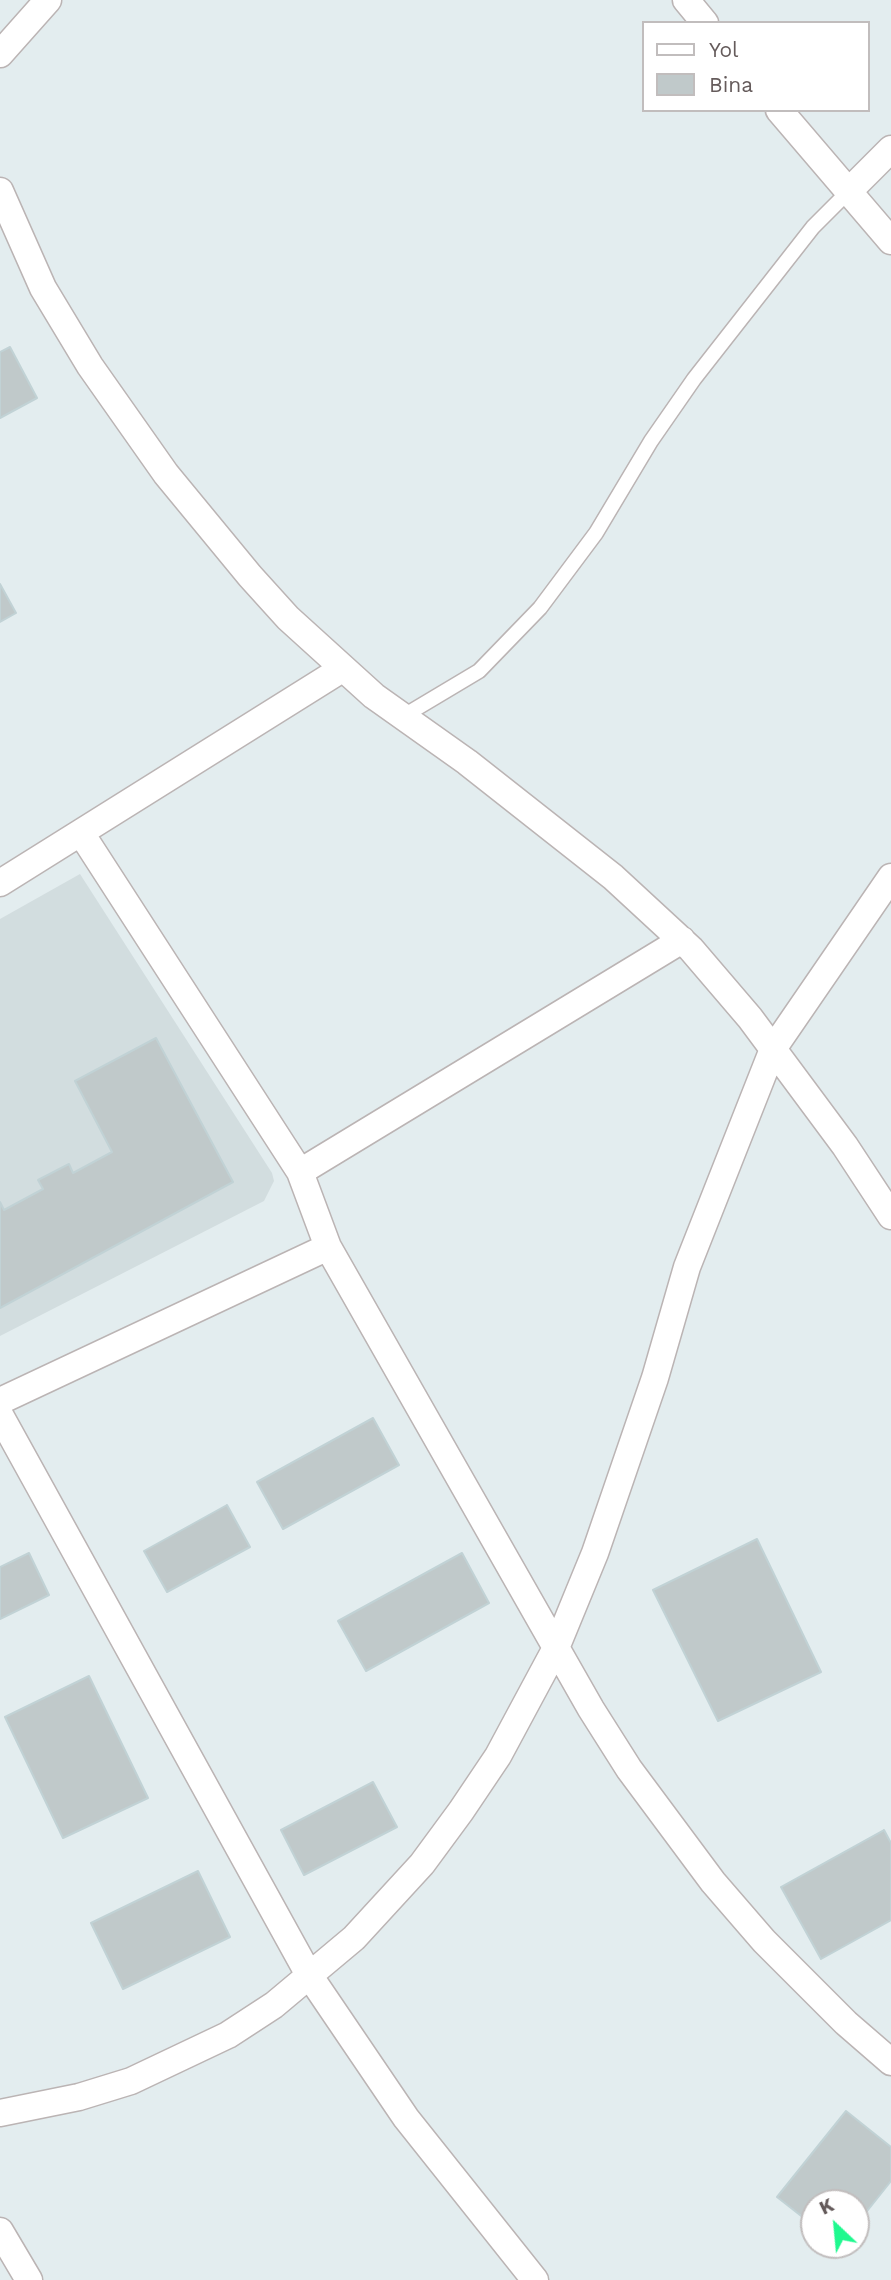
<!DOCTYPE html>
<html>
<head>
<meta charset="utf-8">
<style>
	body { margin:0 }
	#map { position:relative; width:891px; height:2280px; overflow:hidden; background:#e3edef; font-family:"Work Sans",sans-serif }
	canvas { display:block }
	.legend { position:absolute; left:642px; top:21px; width:228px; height:91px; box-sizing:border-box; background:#fff; border:2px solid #c1bdbd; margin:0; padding:9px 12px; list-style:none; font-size:21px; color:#655b5b }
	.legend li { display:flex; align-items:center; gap:14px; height:35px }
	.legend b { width:35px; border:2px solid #c1bdbd }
	.north { position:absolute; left:800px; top:2189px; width:70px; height:70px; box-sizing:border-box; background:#fff; border:2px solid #c1bdbd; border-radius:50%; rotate:334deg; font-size:19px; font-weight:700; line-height:28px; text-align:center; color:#655b5b }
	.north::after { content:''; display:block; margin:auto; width:24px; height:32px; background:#1ff98f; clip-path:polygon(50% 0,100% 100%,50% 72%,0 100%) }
</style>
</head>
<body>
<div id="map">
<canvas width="891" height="2280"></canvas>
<ul class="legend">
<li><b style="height:9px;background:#fff"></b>Yol</li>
<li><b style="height:19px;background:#c0c9ca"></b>Bina</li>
</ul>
<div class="north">K</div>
</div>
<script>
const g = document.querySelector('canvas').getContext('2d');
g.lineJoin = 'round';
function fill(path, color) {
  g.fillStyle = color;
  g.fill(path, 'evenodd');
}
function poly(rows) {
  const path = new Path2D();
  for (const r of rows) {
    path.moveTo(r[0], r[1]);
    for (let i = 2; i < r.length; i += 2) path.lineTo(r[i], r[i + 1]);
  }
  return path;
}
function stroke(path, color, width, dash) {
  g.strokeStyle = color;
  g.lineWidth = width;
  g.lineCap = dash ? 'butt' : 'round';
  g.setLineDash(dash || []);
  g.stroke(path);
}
fill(poly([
	[80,874,272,1173,274,1181,264,1201,0,1336,0,919]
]), '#d2dddf');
const building = poly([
	[10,347,37,398,0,418,0,352,10,347],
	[0,584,16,613,0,622,0,584],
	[156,1038,233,1182,0,1308,0,1202,4,1210,43,1189,38,1180,69,1164,73,1173,112,1152,75,1081,156,1038],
	[373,1418,399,1465,283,1529,257,1482,373,1418],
	[227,1505,250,1547,167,1592,144,1551,227,1505],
	[757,1539,821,1672,718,1721,653,1590,757,1539],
	[29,1553,49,1595,0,1619,0,1567,29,1553],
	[462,1553,489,1603,366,1671,338,1621,462,1553],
	[89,1676,148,1798,63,1838,5,1717,89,1676],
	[373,1782,397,1827,304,1875,281,1830,373,1782],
	[884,1830,891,1843,891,1920,821,1959,781,1887,884,1830],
	[198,1871,230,1937,123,1989,91,1923,198,1871],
	[846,2111,891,2147,891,2181,856,2225,856,2203,814,2203,814,2226,777,2197,846,2111]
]);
fill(building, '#c0c9ca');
stroke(building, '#c1d2d5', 2);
const lane = poly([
	[402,717,479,671,540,608,596,533,651,441,694,379,813,227,849,191]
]);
const street = poly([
	[686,0,705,23],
	[0,54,48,0],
	[779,110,891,241],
	[0,191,43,288,90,366,166,474,250,576,288,618,374,696,467,762,613,877,691,949,750,1018,845,1146,891,1216],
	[849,191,891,149],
	[81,833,300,1172,328,1247,591,1709,629,1769,713,1882,764,1941,846,2023,891,2062],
	[0,883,342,669],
	[300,1172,682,940],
	[0,1401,328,1247],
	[0,1415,309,1975,406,2118,535,2280],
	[0,2113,79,2097,131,2081,228,2035,274,2005,354,1938,422,1864,461,1811,498,1756,556,1648,595,1553,655,1378,687,1267,773,1049,891,877],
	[0,2231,29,2280]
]);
stroke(lane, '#bbb4b4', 17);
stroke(street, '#bbb4b4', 29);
stroke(lane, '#fff', 14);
stroke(street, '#fff', 26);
</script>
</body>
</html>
